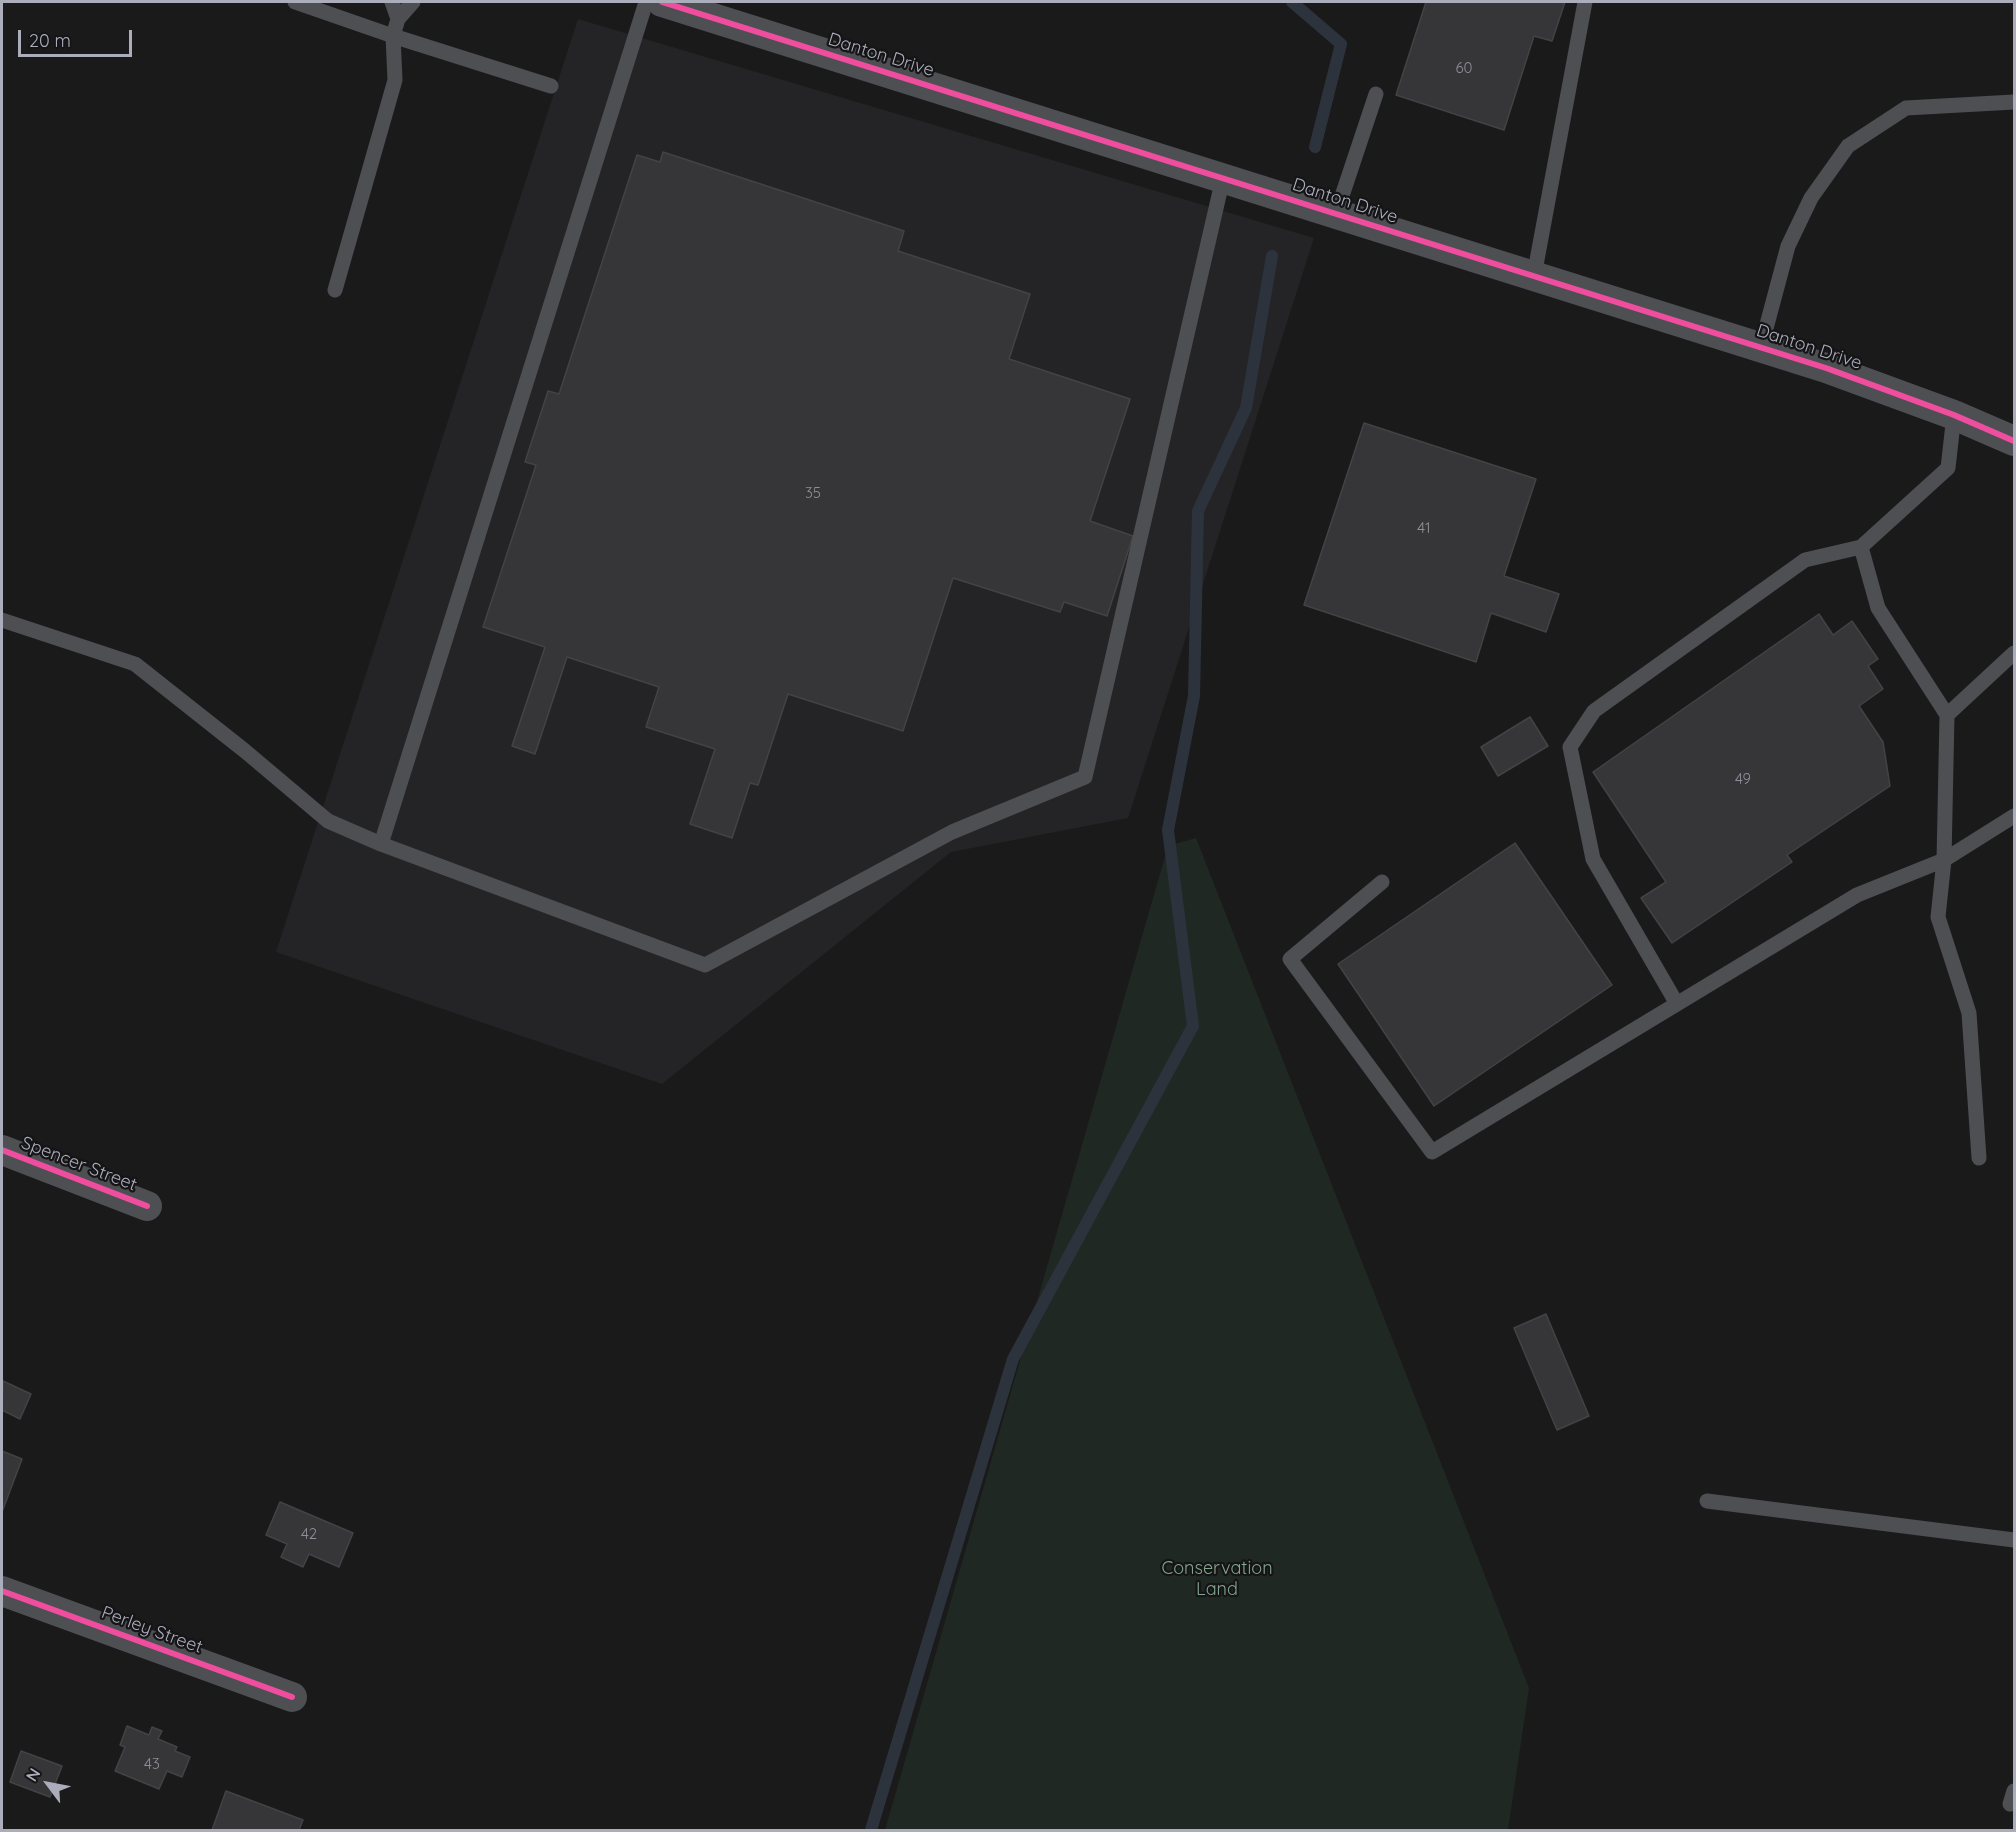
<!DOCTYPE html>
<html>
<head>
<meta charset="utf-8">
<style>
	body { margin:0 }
	#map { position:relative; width:2016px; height:1832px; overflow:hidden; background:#1a1a1a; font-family:Quicksand,sans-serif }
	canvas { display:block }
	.frame { position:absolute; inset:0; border:3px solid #acadbb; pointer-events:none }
	.north { position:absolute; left:18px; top:1754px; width:60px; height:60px; -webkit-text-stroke:4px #151416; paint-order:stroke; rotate:302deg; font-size:16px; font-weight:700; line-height:24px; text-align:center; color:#acadbb }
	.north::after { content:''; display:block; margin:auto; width:21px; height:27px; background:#acadbb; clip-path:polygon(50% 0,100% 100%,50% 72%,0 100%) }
	.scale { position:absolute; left:18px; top:30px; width:114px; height:27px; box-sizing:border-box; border:3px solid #acadbb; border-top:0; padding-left:8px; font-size:18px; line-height:21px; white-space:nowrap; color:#acadbb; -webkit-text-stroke:4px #151416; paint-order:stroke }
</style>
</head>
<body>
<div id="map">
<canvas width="2016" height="1832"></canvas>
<div class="frame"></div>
<div class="north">N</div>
<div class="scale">20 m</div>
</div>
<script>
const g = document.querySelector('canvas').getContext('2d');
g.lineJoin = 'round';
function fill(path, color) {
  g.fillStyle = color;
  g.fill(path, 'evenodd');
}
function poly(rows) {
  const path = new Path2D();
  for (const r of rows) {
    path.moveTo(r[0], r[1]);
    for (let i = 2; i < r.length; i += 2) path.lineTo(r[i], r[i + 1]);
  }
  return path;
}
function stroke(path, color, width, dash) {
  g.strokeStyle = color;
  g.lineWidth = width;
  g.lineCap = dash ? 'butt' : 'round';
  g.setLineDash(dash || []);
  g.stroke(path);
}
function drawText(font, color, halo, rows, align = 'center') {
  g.font = font + ' Quicksand,sans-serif';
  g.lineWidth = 4.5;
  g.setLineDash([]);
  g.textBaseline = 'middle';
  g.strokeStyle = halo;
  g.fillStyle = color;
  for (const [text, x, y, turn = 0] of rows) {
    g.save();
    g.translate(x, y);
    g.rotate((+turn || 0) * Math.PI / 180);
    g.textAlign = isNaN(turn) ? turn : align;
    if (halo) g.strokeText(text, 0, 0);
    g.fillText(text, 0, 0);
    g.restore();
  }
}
fill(poly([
	[578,19,1314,238,1128,818,951,852,662,1084,276,952]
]), '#242426');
fill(poly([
	[1196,838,1529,1688,1508,1830,885,1830,1168,846]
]), '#202823');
stroke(poly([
	[1292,2,1341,44,1315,147],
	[871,1830,1013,1359,1193,1026,1168,830,1194,696,1198,511,1246,408,1272,256]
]), '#2d333d', 12);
const building = poly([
	[1426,2,1565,2,1552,41,1534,36,1504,130,1396,95,1426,2],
	[663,152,904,231,898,251,1030,294,1009,359,1130,399,1090,521,1133,536,1107,616,1064,602,1060,612,953,578,903,731,788,694,758,785,750,783,732,838,690,824,715,749,646,727,659,687,567,657,535,754,512,746,545,647,483,627,536,465,525,462,548,391,559,394,637,155,660,162,663,152],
	[1364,423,1536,479,1504,576,1559,594,1546,632,1491,613,1476,662,1304,605,1364,423],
	[1819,614,1833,635,1852,621,1878,659,1868,666,1883,689,1859,706,1883,742,1890,786,1787,855,1792,862,1672,943,1641,898,1666,882,1593,772,1819,614],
	[1530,717,1548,746,1498,776,1481,747,1530,717],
	[1515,843,1612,985,1434,1106,1338,964,1515,843],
	[1546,1314,1589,1416,1557,1430,1514,1328,1546,1314],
	[3,1381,31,1394,20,1419,2,1410,3,1381],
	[2,1451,22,1459,2,1512,2,1451],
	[280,1502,353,1533,339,1567,309,1554,303,1567,281,1557,287,1544,266,1535,280,1502],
	[127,1726,149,1735,152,1727,162,1731,158,1739,177,1747,175,1751,190,1757,182,1777,167,1771,159,1789,115,1771,125,1747,120,1745,127,1726],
	[21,1751,62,1766,50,1797,10,1782,21,1751],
	[226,1791,303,1820,299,1830,212,1830,226,1791]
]);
fill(building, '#363638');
stroke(building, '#434346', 1.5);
stroke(poly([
	[295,2,393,36,395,80,335,290],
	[392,2,398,19],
	[413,2,398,19,393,36,551,86],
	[1336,214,1376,94],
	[1534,276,1585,2],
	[1761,347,1788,246,1811,198,1848,146,1906,108,2014,102],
	[1861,547,1878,608,1947,715,2014,653],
	[2,620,135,664,245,751,328,821,381,844,705,965,952,832,1085,777,1223,178],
	[1947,715,1944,860,1938,917,1969,1013,1979,1158],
	[381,844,646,2],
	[1382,882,1290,959,1432,1152,1857,895,1944,860,2014,816],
	[1677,1004,1593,859,1570,747,1594,711,1805,560,1861,547,1948,468,1954,415],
	[1707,1501,2014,1540],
	[2010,1804,2014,1791]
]), '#4e4f53', 15);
stroke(poly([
	[662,2,1826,368,1954,415,2014,441],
	[2,1150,147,1206],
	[2,1591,292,1697]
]), '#4e4f53', 30);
stroke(poly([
	[662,2,1826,368,1954,415,2014,441],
	[2,1150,147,1206],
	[2,1591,292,1697]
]), '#ef4d9e', 6);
drawText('15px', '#8e8f9a', null, [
	["60",1464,68],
	["35",813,493],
	["41",1424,528],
	["49",1743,779],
	["42",309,1534],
	["43",152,1764]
]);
drawText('18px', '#acadbb', '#151416', [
	["Danton Drive",881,55,17],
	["Danton Drive",1345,201,18],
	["Danton Drive",1809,347,18],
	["Spencer Street",79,1164,21],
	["Perley Street",152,1630,20]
]);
drawText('18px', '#83a58d', '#151416', [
	["Conservation",1217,1569],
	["Land",1217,1590]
]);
</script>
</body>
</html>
